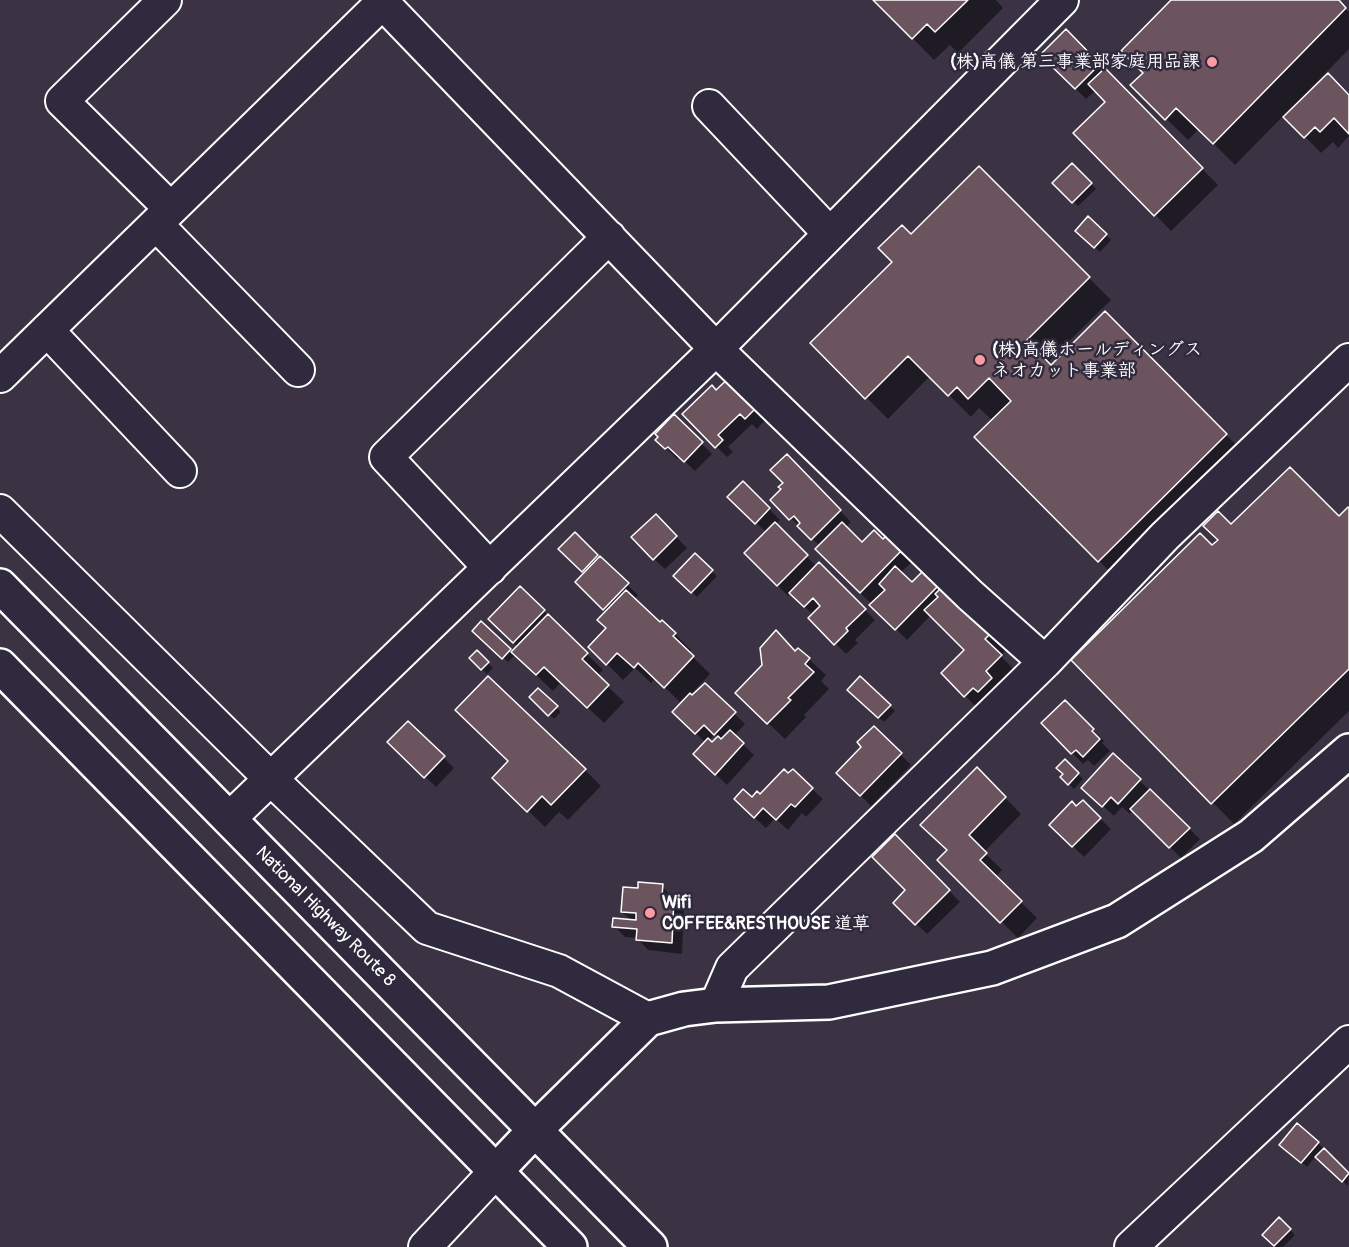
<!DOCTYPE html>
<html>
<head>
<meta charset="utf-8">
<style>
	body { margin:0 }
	canvas { display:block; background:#3b3244 }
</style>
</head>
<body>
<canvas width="1349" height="1247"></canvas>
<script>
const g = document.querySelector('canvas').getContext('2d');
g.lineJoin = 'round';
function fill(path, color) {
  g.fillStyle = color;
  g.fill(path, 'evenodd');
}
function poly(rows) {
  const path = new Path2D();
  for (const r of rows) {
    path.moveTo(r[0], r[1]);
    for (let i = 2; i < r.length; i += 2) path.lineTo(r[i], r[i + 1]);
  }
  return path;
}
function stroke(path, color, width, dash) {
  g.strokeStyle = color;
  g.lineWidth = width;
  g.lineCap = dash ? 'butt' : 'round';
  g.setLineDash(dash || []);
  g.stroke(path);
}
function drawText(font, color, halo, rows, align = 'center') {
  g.font = font + ' Pangolin,"Klee One",sans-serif';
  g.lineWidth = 5;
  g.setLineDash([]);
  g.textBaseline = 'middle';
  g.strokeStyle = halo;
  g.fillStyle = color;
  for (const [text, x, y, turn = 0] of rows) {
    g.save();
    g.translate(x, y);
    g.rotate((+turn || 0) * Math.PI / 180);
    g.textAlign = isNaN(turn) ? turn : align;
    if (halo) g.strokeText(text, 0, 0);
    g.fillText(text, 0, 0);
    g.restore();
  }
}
fill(poly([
	[875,0,996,0,1003,8,958,53,950,45,934,60],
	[1173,0,1337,0,1349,12,1349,49,1308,91,1310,93,1349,97,1349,136,1338,148,1333,142,1321,153,1284,115,1235,165,1199,129,1188,140,1132,85,1144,73],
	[1066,31,1218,185,1171,231,1075,133,1107,102,1096,90,1086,99,1042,55],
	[1072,165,1096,189,1078,206,1054,183],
	[979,168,1111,300,1048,362,1052,366,1105,313,1248,457,1121,583,976,437,993,421,979,408,971,417,930,376,888,419,812,343,894,262,911,236],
	[1088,218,1111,240,1100,252,1077,231],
	[716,392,771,414,757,429,752,424,728,447,733,452,727,457,684,414],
	[674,416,712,454,695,471,680,457,677,459,658,440],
	[786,456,851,522,845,528,862,544,883,541,889,535,914,560,900,573,912,584,923,573,940,590,943,588,1005,651,1001,656,1017,673,981,712,943,673,966,650,931,615,907,640,817,549,820,546,772,500,783,489],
	[743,483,780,520,775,525,817,567,819,564,875,620,855,640,858,643,846,654,810,618,813,615,791,593,788,596,746,553,766,532,729,497],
	[1349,511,1349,711,1234,824,1073,660,1212,547,1231,526,1339,518],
	[656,516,687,548,665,569,654,559],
	[575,534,638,595,634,599,660,624,675,634,691,650,689,653,710,674,690,695,692,697,705,685,745,724,734,736,754,755,727,785,695,754,706,743,674,712,682,704,655,678,651,683,635,668,623,680,590,647,607,628,607,612,577,582,585,574,560,549],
	[715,734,719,738,712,744,709,741],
	[695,555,717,576,697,597,675,576],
	[520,588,603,670,597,676,624,702,604,723,561,682,553,691,515,655,508,662,474,631,481,623,513,652,518,647,490,619],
	[799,650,826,675,821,681,829,689,804,715,806,717,785,739,753,709],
	[477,652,493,668,487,674,471,658],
	[860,678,895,711,884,722,849,690],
	[538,690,561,712,554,719,531,697],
	[1065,702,1104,741,1102,743,1110,751,1094,766,1088,760,1083,764,1044,723],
	[408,723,454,768,436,787,389,742],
	[874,728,911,765,871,806,838,773,864,747],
	[1113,755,1200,839,1181,858,1133,810,1130,814,1122,807,1114,816,1094,798],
	[1065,761,1083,779,1074,789,1062,777,1065,774],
	[977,769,1021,814,984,852,1002,870,995,877,1037,918,1018,938,939,860,949,850],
	[585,770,601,786,568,820,559,812,545,827,511,794],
	[812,789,823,799,806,817,802,813,788,830,775,818,766,828,746,810,752,799],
	[1083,802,1111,829,1084,857,1051,825,1076,808],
	[895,836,960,902,927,934,895,903,907,890],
	[662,886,684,909,682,954,648,950,637,938,625,937,614,926,632,921,622,912,639,890],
	[1318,1143,1349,1175,1348,1186,1316,1156,1307,1167,1286,1149],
	[1279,1219,1295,1235,1283,1247,1276,1247,1264,1235]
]), '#0007');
const building = poly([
	[873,0,968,0,935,32,927,24,912,39,873,0],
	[1171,0,1339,0,1346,8,1213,144,1176,108,1165,120,1130,85,1143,73,1121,51,1171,0],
	[1066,29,1100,64,1075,89,1040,55,1066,29],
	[1105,68,1203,168,1154,216,1073,133,1105,102,1088,84,1105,68],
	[1328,73,1349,95,1349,134,1334,118,1320,132,1315,127,1304,138,1283,117,1328,73],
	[1072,163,1092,183,1072,203,1052,183,1072,163],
	[979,166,1090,277,1027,340,1051,365,1105,311,1227,434,1098,562,974,437,1011,401,989,378,968,399,957,387,948,396,908,356,865,399,810,343,892,262,878,248,902,225,911,234,979,166],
	[1088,216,1107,234,1094,248,1075,231,1088,216],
	[733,374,761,403,745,419,740,414,718,435,723,440,715,448,682,414,712,385,716,390,733,374],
	[674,414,703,442,684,462,668,447,665,449,655,440,658,437,655,434,674,414],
	[787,454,841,510,811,540,797,526,800,523,794,516,789,520,770,500,781,489,778,487,783,483,770,470,787,454],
	[1290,467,1339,516,1348,507,1349,508,1349,669,1211,804,1071,660,1200,533,1212,545,1218,540,1203,526,1218,511,1231,524,1290,467],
	[743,481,770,508,755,524,727,497,743,481],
	[656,514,677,536,653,560,631,537,656,514],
	[775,522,808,555,777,586,744,553,775,522],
	[842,522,862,542,874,530,883,539,889,533,904,548,860,593,815,549,842,522],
	[575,532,598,555,582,572,558,549,575,532],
	[695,553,713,570,691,593,673,576,695,553],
	[600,556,629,583,603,610,575,582,600,556],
	[819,562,866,609,846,628,848,631,834,645,808,618,820,606,813,598,804,607,789,593,819,562],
	[895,566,912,582,923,571,938,586,895,630,869,605,885,590,879,584,895,566],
	[520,586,545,610,513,643,488,619,520,586],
	[943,586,990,634,985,639,1002,655,986,671,992,678,978,692,973,688,964,697,941,673,964,650,924,610,938,597,935,594,943,586],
	[626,590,660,622,662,620,676,633,673,636,694,656,664,688,638,663,634,668,617,653,606,665,588,647,606,628,597,620,626,590],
	[548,614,588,653,582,659,609,685,587,708,544,667,536,675,511,652,548,614],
	[481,621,511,649,502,659,472,631,481,621],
	[776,630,795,651,798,648,810,658,805,664,814,672,788,698,791,700,767,724,735,693,762,665,760,648,776,630],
	[477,650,489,662,481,670,469,658,477,650],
	[488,676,586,769,551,805,542,796,527,812,492,778,508,761,455,710,488,676],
	[860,676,891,705,878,718,847,690,860,676],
	[705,683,736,712,714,735,704,725,695,734,672,712,690,693,692,695,705,683],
	[538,688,558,706,548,716,529,697,538,688],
	[1065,700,1094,729,1092,731,1100,739,1083,757,1076,750,1071,754,1041,723,1065,700],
	[408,721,445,756,424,778,387,742,408,721],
	[874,726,902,753,860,796,836,773,861,747,857,742,874,726],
	[730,730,744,743,715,775,693,754,708,738,712,742,718,736,721,739,730,730],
	[1113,753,1141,779,1118,804,1111,797,1102,807,1081,788,1113,753],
	[1065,759,1079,773,1068,785,1060,777,1063,774,1056,768,1065,759],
	[977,767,1006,797,969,835,987,853,980,860,1022,901,1000,923,937,860,947,850,920,825,977,767],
	[784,769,788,773,793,769,813,788,795,807,791,804,776,820,763,808,754,818,734,799,743,789,752,797,757,791,760,794,784,769],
	[1150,789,1190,828,1169,848,1130,809,1150,789],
	[1083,800,1101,818,1072,847,1049,825,1072,801,1076,806,1083,800],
	[895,834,950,890,915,925,893,903,905,890,872,857,895,834],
	[638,882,663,884,662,896,674,897,672,943,636,940,637,929,612,927,613,918,636,920,636,913,621,912,623,887,638,888,638,882],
	[1297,1123,1319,1142,1301,1163,1279,1145,1297,1123],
	[1324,1148,1349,1173,1342,1182,1315,1157,1324,1148],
	[1279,1217,1291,1229,1274,1246,1262,1235,1279,1217]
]);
fill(building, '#6c545f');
stroke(building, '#fff', 1.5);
const street = poly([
	[165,0,62,101,171,209],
	[380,0,716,349,970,595,1045,662],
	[709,106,830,234],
	[156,224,298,370],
	[47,330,180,471],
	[0,376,385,0],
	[0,511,271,779,427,928,559,971,648,1019],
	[490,568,386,457,609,237],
	[229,819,716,349,1062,0],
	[716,1005,732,968,1045,662,1165,536,1349,360],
	[425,1247,496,1171],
	[1131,1247,1349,1042]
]);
const secondary = poly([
	[496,1171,535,1130,648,1019,684,1009,716,1005,829,1002,992,968,1117,921,1251,836,1349,751]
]);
const highway = poly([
	[0,586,650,1247],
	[0,666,570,1247]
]);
stroke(street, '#fff', 36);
stroke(secondary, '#fff', 38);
stroke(highway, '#fff', 38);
stroke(street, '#2f2a3d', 32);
stroke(secondary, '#2f2a3d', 33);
stroke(highway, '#2f2a3d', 33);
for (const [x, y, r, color] of [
	[1212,62,6,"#ff9aa2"],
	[980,360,6,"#ff9aa2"],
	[650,913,6,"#ff9aa2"]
]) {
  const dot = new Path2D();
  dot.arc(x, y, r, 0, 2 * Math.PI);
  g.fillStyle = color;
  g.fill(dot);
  stroke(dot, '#2f2a3d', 2);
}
drawText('bold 18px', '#fff', '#2f2a3d', [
	["(株)高儀 第三事業部家庭用品課",1200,62,"right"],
	["(株)高儀ホールディングス",992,350],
	["ネオカット事業部",992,371],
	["Wifi",662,903],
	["COFFEE&RESTHOUSE 道草",662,924]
], 'left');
drawText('18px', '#fff', '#2f2a3d', [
	["National Highway Route 8",325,917,45]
]);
</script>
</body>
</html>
